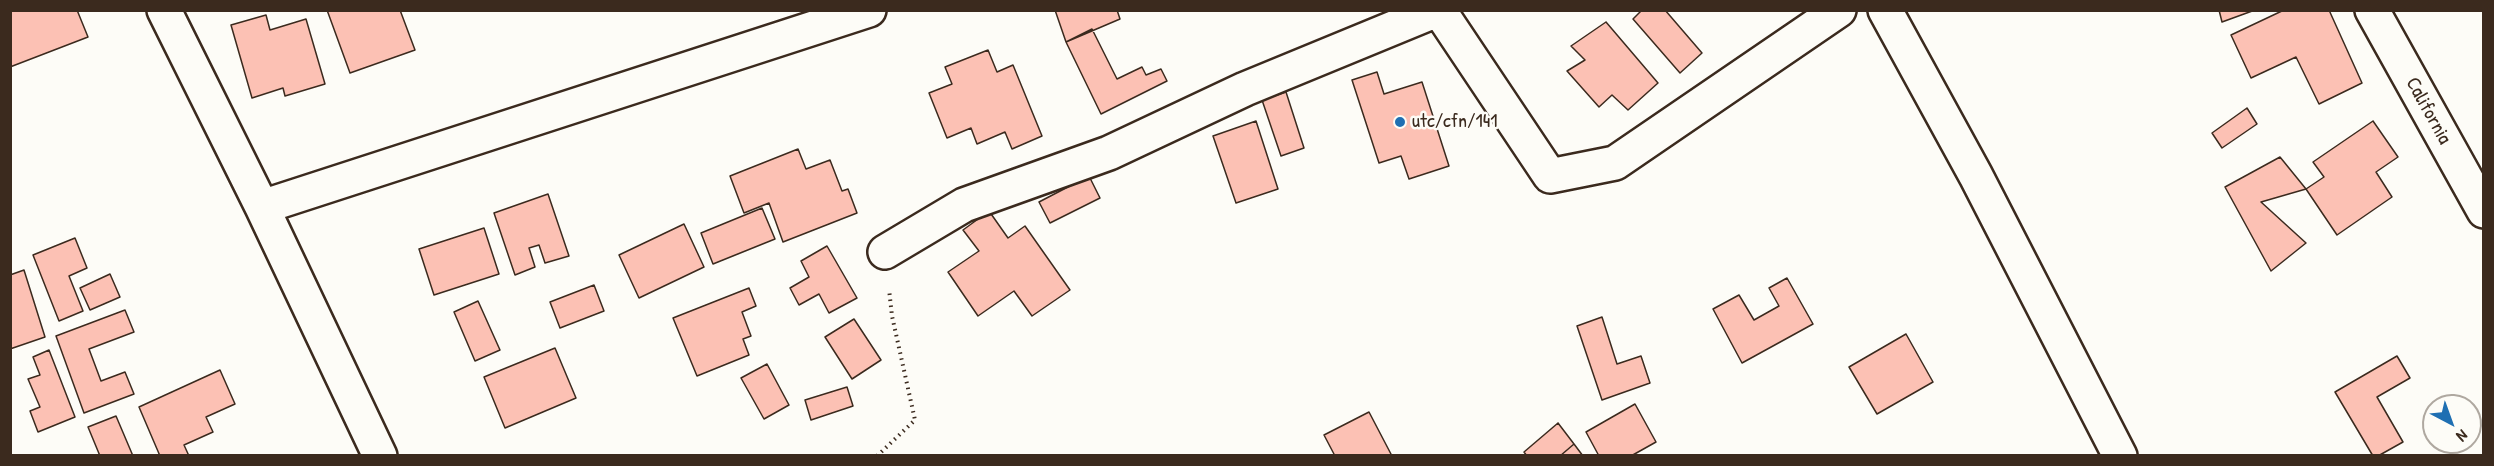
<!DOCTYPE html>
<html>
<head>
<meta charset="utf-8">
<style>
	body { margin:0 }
	#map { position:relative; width:2494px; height:466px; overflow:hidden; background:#fdfcf7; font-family:"Patrick Hand",sans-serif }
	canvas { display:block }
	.frame { position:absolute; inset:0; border:12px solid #3b2a1e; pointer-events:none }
	.north { position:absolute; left:2422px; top:394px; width:60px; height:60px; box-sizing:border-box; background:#fdfcf7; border:2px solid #afa8a0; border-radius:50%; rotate:139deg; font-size:16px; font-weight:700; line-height:24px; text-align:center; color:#3b2a1e }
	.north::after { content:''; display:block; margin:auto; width:21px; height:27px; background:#1f6fb2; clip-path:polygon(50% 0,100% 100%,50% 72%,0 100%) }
</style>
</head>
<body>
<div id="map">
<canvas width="2494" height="466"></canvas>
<div class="frame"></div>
<div class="north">N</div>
</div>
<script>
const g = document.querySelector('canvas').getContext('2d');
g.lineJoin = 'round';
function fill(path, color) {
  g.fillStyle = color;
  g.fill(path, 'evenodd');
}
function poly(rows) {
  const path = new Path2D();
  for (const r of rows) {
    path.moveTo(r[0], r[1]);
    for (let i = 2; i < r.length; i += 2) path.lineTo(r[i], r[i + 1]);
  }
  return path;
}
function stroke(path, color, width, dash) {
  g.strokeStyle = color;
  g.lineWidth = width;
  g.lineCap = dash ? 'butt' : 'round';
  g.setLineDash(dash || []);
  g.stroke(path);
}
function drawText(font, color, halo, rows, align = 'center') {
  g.font = font + ' "Patrick Hand",sans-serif';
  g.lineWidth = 5;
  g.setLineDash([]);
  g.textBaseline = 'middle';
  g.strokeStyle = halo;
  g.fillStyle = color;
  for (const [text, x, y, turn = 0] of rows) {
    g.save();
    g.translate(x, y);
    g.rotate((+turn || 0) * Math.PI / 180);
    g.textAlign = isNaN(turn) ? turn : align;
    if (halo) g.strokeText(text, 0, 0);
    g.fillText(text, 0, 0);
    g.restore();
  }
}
const building = poly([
	[10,10,77,10,88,37,10,67,10,10],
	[327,10,400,10,415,50,350,73,327,10],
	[1055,10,1117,10,1120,19,1066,42,1055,10],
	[1642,10,1665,10,1702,53,1680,73,1633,19,1642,10],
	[2219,10,2255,10,2222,22,2219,10],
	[2284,10,2329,10,2362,83,2319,104,2296,57,2251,78,2231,35,2284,10],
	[266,15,270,30,306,19,325,84,285,96,283,88,252,98,231,25,266,15],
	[1606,22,1658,83,1628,110,1612,95,1599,107,1567,71,1585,60,1571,46,1606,22],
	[1092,29,1117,79,1142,67,1146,75,1161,69,1167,81,1101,114,1066,42,1092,29],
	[988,50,997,72,1013,65,1042,136,1012,149,1005,132,977,144,971,128,947,138,929,93,952,84,945,67,988,50],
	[1377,72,1384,94,1422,82,1449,166,1409,179,1401,156,1379,163,1352,80,1377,72],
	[1286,92,1304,148,1281,156,1262,100,1286,92],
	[2247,108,2257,124,2222,148,2212,133,2247,108],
	[1256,121,1278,189,1236,203,1213,136,1256,121],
	[2373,121,2398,157,2376,172,2392,197,2337,235,2306,189,2324,177,2313,162,2373,121],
	[798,149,806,169,830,160,842,191,848,189,857,213,783,242,769,203,744,213,730,176,798,149],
	[2280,157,2306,189,2261,202,2306,243,2271,271,2225,187,2280,157],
	[1089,176,1100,198,1050,223,1039,202,1089,176],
	[548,194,569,256,545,263,539,245,529,248,535,267,515,275,494,213,548,194],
	[762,208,775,239,713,264,701,233,762,208],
	[989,211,1008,238,1025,226,1070,290,1032,316,1014,291,978,316,948,272,979,251,963,230,989,211],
	[684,224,704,267,639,298,619,255,684,224],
	[484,228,499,274,434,295,419,249,484,228],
	[75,238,87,268,69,276,83,311,59,321,33,255,75,238],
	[827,246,857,298,829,313,819,294,799,305,790,288,809,277,801,261,827,246],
	[24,270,45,337,10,349,10,275,24,270],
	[110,274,120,297,90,310,80,288,110,274],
	[1787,278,1813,324,1742,363,1713,309,1739,295,1754,320,1779,306,1769,288,1787,278],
	[594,285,604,311,560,328,550,302,594,285],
	[749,288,756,306,742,312,751,336,743,339,749,355,697,376,673,318,749,288],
	[478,301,500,350,475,361,454,312,478,301],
	[125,310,134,332,89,349,101,381,125,372,134,394,84,413,56,336,125,310],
	[1602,317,1617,364,1641,356,1650,383,1602,400,1577,326,1602,317],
	[854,319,881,360,852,379,825,337,854,319],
	[1906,334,1933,382,1877,414,1849,367,1906,334],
	[555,348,576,398,505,428,484,377,555,348],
	[49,350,75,417,38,432,30,411,40,407,28,379,40,375,33,357,49,350],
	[2397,356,2410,378,2377,397,2403,442,2378,456,2373,456,2335,392,2397,356],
	[767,364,789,405,764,419,741,378,767,364],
	[220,370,235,404,206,417,213,432,184,445,189,456,160,456,139,407,220,370],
	[847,387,853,406,811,420,805,400,847,387],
	[1635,404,1656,442,1631,456,1599,456,1586,432,1635,404],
	[1369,412,1392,456,1335,456,1324,435,1369,412],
	[116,416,133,456,100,456,88,427,116,416],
	[1558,423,1574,444,1560,456,1527,456,1524,452,1558,423],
	[1574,444,1583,456,1560,456,1574,444]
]);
fill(building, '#fcc1b4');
stroke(building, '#3b2a1e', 1.5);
const minor = poly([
	[164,10,262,207,380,456],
	[1439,10,1550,176,1615,163,1839,10],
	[1885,10,1976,176,2120,456],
	[2372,10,2484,211],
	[262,207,869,10],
	[885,252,964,205,1109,153,1245,89,1437,10]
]);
stroke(minor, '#3b2a1e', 38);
stroke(poly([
	[877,456,915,420,892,316,889,289]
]), '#3b2a1e', 4, [1.5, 4.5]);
stroke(minor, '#fdfcf7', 33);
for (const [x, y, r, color] of [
	[1400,122,6,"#1f6fb2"]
]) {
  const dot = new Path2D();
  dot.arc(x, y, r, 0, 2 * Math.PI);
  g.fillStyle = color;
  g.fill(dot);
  stroke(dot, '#fdfcf7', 2);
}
drawText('20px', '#3b2a1e', '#fdfcf7', [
	["California",2428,111,61]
]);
drawText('20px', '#3b2a1e', '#fdfcf7', [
	["utc/cfn/141",1412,122]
], 'left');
</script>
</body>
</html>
